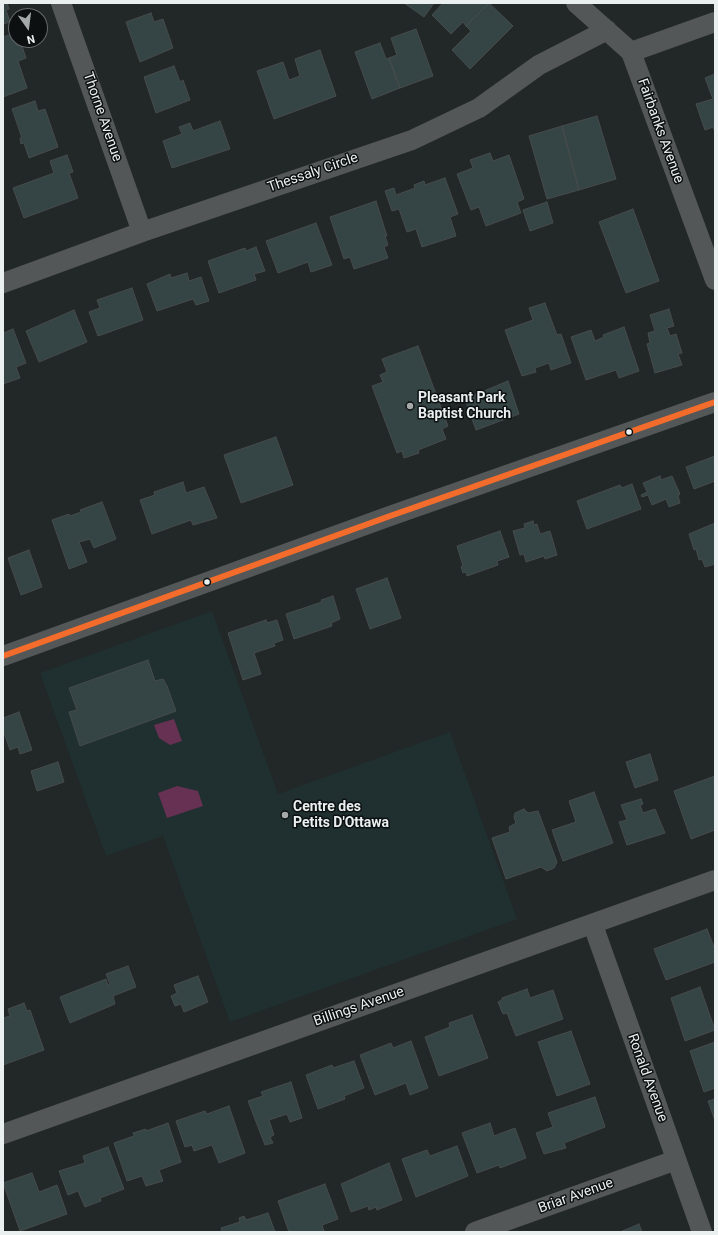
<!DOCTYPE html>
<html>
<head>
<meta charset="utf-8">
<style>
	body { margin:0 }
	#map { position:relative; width:718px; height:1235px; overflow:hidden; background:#222727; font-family:Roboto,sans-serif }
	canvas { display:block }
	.frame { position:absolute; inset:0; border:4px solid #eaefef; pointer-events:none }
	.north { position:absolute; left:8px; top:8px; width:40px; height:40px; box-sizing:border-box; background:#0d1010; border:1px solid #656969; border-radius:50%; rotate:166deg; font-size:11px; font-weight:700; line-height:16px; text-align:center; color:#eaefef }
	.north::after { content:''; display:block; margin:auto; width:14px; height:18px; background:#a4a9a9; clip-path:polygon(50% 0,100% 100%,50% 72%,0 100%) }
</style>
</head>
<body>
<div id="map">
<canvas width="718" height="1235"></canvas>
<div class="frame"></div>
<div class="north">N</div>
</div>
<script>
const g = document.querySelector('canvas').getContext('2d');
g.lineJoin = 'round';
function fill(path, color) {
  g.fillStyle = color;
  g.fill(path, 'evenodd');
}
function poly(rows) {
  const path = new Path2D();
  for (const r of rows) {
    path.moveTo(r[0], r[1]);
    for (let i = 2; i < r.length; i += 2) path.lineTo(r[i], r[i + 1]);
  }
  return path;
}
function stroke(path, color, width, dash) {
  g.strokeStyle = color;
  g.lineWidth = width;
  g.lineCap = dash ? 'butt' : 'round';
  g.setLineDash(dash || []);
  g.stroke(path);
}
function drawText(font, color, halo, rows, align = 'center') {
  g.font = font + ' Roboto,sans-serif';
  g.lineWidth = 3;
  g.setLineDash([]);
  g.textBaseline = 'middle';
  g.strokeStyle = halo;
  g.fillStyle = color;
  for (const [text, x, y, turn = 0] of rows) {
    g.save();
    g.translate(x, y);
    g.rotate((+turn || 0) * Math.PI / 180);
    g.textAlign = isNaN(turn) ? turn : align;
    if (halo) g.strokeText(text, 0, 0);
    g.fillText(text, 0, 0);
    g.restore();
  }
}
fill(poly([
	[212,611,278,794,450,732,517,919,230,1022,163,836,106,856,40,673]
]), '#202f2f');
fill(poly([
	[174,719,182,741,170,745,159,738,154,725],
	[177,786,198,791,203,806,167,818,158,793]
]), '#663153');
const building = poly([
	[3,3,7,3,9,9,6,10,10,22,3,24,3,3],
	[404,3,434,3,424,17,404,3],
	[443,3,489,3,466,26,463,22,451,34,432,15,443,3],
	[489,3,513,26,470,69,452,50,471,31,466,26,489,3],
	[151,13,154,22,163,19,173,48,140,62,126,22,151,13],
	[416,29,433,76,400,88,389,58,397,55,391,38,416,29],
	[16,33,16,40,20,40,26,58,18,61,27,88,3,97,3,37,16,33],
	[380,43,386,59,389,58,400,88,372,99,355,52,380,43],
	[320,50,336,96,274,119,257,71,283,62,289,80,300,76,295,59,320,50],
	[174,66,180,82,183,80,190,100,156,113,144,77,174,66],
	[715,74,715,132,713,127,705,130,696,104,713,99,705,78,715,74],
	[35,101,38,111,45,109,58,147,29,158,24,143,21,144,20,138,22,138,12,109,35,101],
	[597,116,616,179,579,190,562,126,597,116],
	[220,121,230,149,172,168,163,141,182,134,179,127,190,123,193,131,220,121],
	[562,126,579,190,547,199,529,136,562,126],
	[490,153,493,161,509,155,524,199,517,202,521,213,486,226,479,207,471,210,457,174,473,168,470,160,490,153],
	[67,155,73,172,69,173,78,198,24,218,13,188,54,173,50,161,67,155],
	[445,178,458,214,450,217,456,236,422,247,416,229,407,232,399,209,392,211,385,191,394,188,396,195,415,188,414,185,424,181,425,185,445,178],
	[376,201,387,236,385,236,388,245,384,247,388,258,354,269,350,257,344,259,330,217,376,201],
	[547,202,553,223,530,231,523,210,547,202],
	[633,209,659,281,626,293,599,222,633,209],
	[316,223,332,265,311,272,308,262,278,273,266,241,316,223],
	[256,247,265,271,254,274,256,280,219,293,208,261,245,248,246,251,256,247],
	[187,273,189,281,201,277,209,301,196,305,193,299,157,311,147,284,170,274,171,278,187,273],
	[132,288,143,320,98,336,89,312,100,308,97,300,132,288],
	[545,303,557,335,561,334,571,363,551,370,549,363,535,368,536,372,522,376,505,330,533,320,529,308,545,303],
	[669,309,674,326,667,328,670,336,676,334,682,353,678,354,682,365,655,373,647,344,650,343,648,333,655,331,650,315,669,309],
	[74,310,87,342,39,362,26,331,74,310],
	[624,327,639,371,619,378,616,370,586,380,571,337,591,330,595,341,604,337,603,335,624,327],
	[13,329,26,363,16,367,20,378,3,384,3,333,13,329],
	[418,346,448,426,442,429,446,439,418,450,419,453,404,458,402,451,397,453,372,386,383,382,380,375,387,372,382,359,418,346],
	[508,381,519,414,476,430,465,399,508,381],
	[276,437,293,485,241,503,224,455,276,437],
	[715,456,715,481,694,489,686,467,715,456],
	[660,476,661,480,672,476,680,494,678,496,680,503,669,507,666,499,652,505,648,495,642,497,641,495,647,492,643,483,660,476],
	[183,482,186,493,204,487,217,518,193,525,191,520,152,534,140,500,155,495,154,492,183,482],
	[632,484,641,509,587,529,577,501,620,485,622,488,632,484],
	[102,502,116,539,94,548,90,539,79,542,87,562,69,569,52,520,69,514,70,516,81,512,80,510,102,502],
	[533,521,534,525,537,524,540,534,550,531,557,555,545,559,544,556,526,562,524,554,520,555,513,531,525,528,524,524,533,521],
	[715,523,715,564,705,567,702,559,699,560,696,549,694,550,689,534,715,523],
	[500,531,509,557,497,561,498,565,467,576,466,572,463,573,461,567,463,566,457,546,500,531],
	[29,550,42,587,21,595,8,558,29,550],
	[387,578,401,618,370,629,356,589,387,578],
	[333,596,340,619,331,623,332,626,294,639,286,614,322,602,321,600,333,596],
	[266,620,267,623,277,620,283,640,274,643,275,646,254,653,261,674,243,680,228,633,266,620],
	[148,660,155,681,163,679,167,686,176,711,80,746,69,712,77,710,69,688,148,660],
	[19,712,32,750,20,754,18,747,10,750,3,730,3,718,19,712],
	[650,754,658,780,635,788,626,762,650,754],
	[58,762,64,782,37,791,31,771,58,762],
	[715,776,715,830,691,839,674,791,715,776],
	[594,792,613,843,563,861,552,830,576,822,569,801,594,792],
	[641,799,643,804,640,805,643,813,655,809,665,833,627,845,619,822,627,820,621,805,641,799],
	[524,809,528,813,538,811,557,862,554,868,547,871,541,867,506,879,492,838,510,832,509,827,516,823,514,817,515,813,524,809],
	[707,929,715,950,715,962,666,980,654,949,707,929],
	[128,966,136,987,113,996,115,1004,70,1023,60,997,106,979,108,985,110,984,106,974,128,966],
	[198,976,208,1002,184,1012,181,1004,175,1006,171,996,177,993,174,985,198,976],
	[700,987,715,1030,685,1041,671,998,700,987],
	[527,989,530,998,553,990,563,1019,516,1036,507,1013,503,1014,498,1002,502,1000,502,998,527,989],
	[24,1003,27,1011,30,1010,44,1050,3,1065,3,1018,10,1016,8,1009,24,1003],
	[472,1015,488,1058,439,1076,425,1037,450,1027,449,1023,472,1015],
	[571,1031,590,1084,557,1096,538,1042,571,1031],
	[411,1041,428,1088,410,1095,406,1083,375,1095,360,1055,391,1043,393,1048,411,1041],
	[715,1042,715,1088,704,1092,690,1051,715,1042],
	[354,1061,364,1088,344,1096,345,1099,318,1109,306,1075,332,1065,333,1068,354,1061],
	[291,1082,302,1118,290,1122,287,1114,269,1120,274,1135,270,1137,273,1143,265,1145,248,1101,263,1096,261,1092,291,1082],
	[595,1097,605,1127,564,1143,566,1148,544,1154,536,1133,553,1127,548,1113,595,1097],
	[715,1099,715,1121,708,1101,715,1099],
	[229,1106,245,1153,219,1163,212,1145,194,1151,192,1145,185,1147,176,1121,205,1111,207,1114,229,1106],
	[168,1123,181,1162,159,1170,163,1181,146,1186,142,1176,127,1181,114,1143,134,1136,133,1133,146,1129,146,1131,168,1123],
	[490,1123,494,1136,515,1128,526,1158,500,1168,499,1165,477,1173,462,1133,490,1123],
	[457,1146,468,1176,416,1197,402,1159,427,1150,430,1156,457,1146],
	[108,1147,124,1189,100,1198,101,1201,85,1207,78,1191,68,1195,59,1171,85,1163,83,1156,108,1147],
	[389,1163,402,1200,377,1210,376,1207,369,1210,368,1206,351,1212,341,1184,389,1163],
	[32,1173,39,1192,57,1185,67,1214,20,1231,3,1183,32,1173],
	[325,1184,338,1219,322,1225,324,1231,320,1232,289,1232,278,1201,325,1184],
	[268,1213,275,1232,222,1232,221,1228,240,1222,239,1218,244,1216,246,1220,268,1213],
	[639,1224,642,1232,620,1232,639,1224]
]);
fill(building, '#354444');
stroke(building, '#474b4b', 1);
stroke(poly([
	[61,3,142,232],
	[576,3,631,52,715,280],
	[631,52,715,22],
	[3,283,142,232,412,140,479,108,539,65,607,30],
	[3,656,390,516,715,402],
	[593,925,702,1232],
	[3,1134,715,880],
	[475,1232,676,1160]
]), '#535757', 20);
stroke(poly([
	[3,656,390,516,715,402]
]), '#f36c2b', 6);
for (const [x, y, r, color] of [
	[410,406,4,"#a4a9a9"],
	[629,432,3.5,"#eaefef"],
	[207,582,3.5,"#eaefef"],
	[285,815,4,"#a4a9a9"]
]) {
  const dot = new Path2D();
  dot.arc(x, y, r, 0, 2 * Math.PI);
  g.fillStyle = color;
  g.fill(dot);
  stroke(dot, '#0d1010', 1.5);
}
drawText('14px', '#eaefef', '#0d1010', [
	["Thorne Avenue",102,117,71],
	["Fairbanks Avenue",660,131,70],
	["Thessaly Circle",313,173,-19],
	["Billings Avenue",359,1007,-19],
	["Ronald Avenue",647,1078,70],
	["Briar Avenue",576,1196,-20]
]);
drawText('bold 14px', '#eaefef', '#0d1010', [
	["Pleasant Park",418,398],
	["Baptist Church",418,414],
	["Centre des",293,807],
	["Petits D'Ottawa",293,823]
], 'left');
</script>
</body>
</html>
